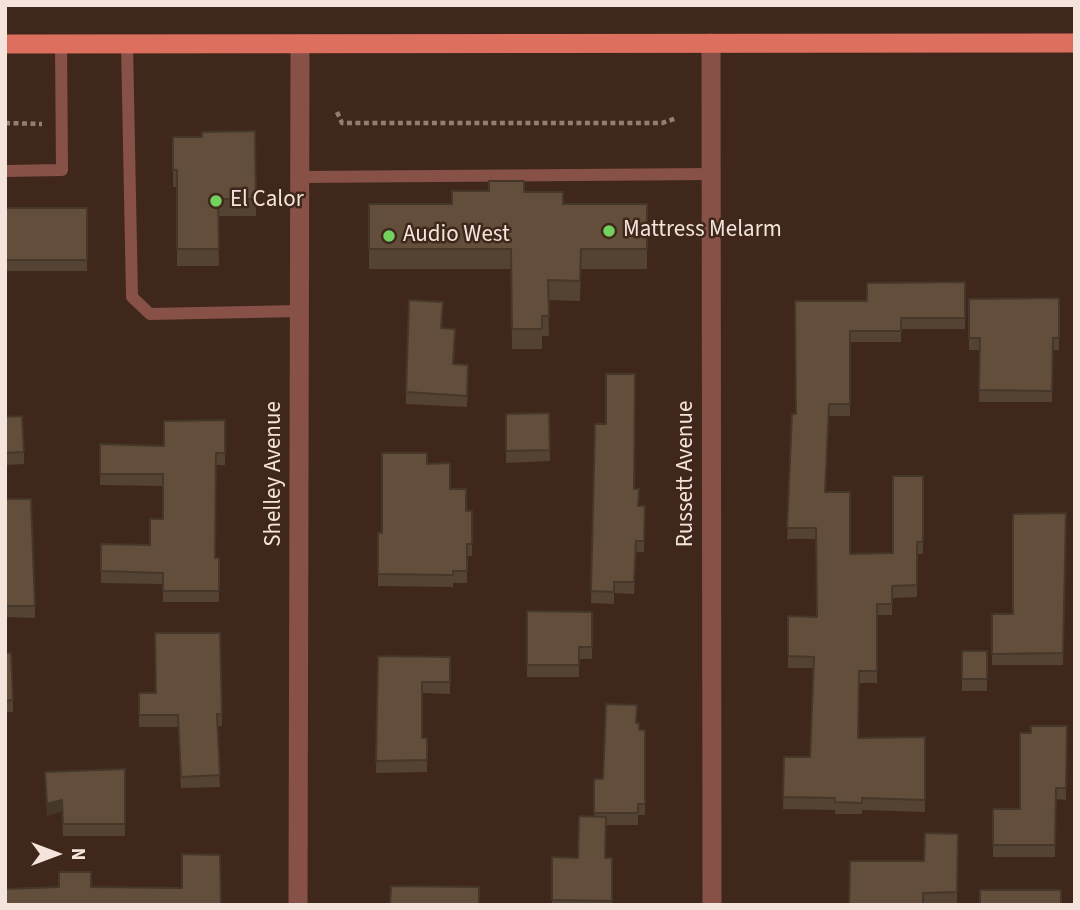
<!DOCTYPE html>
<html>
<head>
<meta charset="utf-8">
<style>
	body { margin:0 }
	#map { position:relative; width:1080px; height:910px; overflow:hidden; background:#3f281b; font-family:"Source Sans 3",sans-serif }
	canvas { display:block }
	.frame { position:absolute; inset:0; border:7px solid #f4e4dc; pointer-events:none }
	.north { position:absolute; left:21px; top:819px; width:70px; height:70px; -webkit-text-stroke:5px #3f281b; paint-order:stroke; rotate:90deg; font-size:19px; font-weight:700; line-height:28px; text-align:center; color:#f4e4dc }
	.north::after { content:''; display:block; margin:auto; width:24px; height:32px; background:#f4e4dc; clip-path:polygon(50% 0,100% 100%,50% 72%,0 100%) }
</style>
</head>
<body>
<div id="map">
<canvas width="1080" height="910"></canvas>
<div class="frame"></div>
<div class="north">N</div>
</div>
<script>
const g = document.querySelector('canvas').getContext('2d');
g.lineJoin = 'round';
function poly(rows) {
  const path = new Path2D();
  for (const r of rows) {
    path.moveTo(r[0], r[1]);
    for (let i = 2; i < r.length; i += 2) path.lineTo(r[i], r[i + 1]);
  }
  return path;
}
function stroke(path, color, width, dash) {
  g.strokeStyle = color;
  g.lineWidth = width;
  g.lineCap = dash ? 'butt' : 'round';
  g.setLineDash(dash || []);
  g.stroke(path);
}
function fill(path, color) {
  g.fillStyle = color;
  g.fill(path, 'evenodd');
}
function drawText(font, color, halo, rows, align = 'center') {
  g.font = font + ' "Source Sans 3",sans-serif';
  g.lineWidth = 5;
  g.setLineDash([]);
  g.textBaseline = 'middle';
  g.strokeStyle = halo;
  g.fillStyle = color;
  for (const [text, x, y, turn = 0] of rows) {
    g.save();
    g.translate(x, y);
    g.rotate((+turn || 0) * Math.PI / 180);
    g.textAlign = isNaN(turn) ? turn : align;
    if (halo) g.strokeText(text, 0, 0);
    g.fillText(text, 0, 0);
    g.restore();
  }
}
stroke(poly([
	[337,112,342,123,662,123,677,118],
	[5,123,42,124]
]), '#927e73', 4.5, [5, 3.5]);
stroke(poly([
	[127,44,132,297,150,314,300,311],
	[5,171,62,170,61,44],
	[300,177,711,174]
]), '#875148', 12);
stroke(poly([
	[711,43,712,905],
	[298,905,300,44]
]), '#875148', 19);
stroke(poly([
	[5,44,1075,43]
]), '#dd6f5e', 19);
fill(poly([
	[255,131,256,216,218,216,219,266,177,266,177,187,173,187,173,137,202,137],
	[524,192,563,204,647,204,647,269,581,269,580,301,548,300,549,336,542,336,542,349,512,349,511,269,369,269,369,204,452,204],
	[5,208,87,208,87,271,5,271],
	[965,282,965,329,901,329,901,342,850,342,850,416,829,416,825,492,850,554,893,553,923,476,923,554,917,554,917,597,892,598,892,615,877,615,877,683,859,683,858,738,925,737,925,812,862,810,862,814,835,814,835,810,783,809,784,757,810,757,813,668,788,668,788,616,817,617,816,539,787,539,796,414,867,301],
	[1059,298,1059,350,1053,350,1052,402,979,402,980,350,969,350,969,299],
	[443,314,442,328,455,340,454,364,468,377,467,407,406,404,406,392],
	[549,413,550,461,506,463,506,414],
	[5,417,24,452,24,464,5,465],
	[225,420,225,465,216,465,215,558,219,558,219,602,163,602,163,584,101,583,101,544,150,545,163,519,163,486,100,485,100,444,164,446],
	[595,424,634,489,638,506,645,506,644,552,636,552,634,594,614,593,614,604,591,603],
	[427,464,450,489,466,511,472,511,472,556,467,556,467,583,453,583,453,587,378,586,378,533,382,533],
	[5,499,35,606,35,618,5,617],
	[1066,513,1063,665,992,665,992,614,1013,614],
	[527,611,592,612,592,659,579,659,579,677,527,677],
	[220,633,222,726,217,726,220,787,181,788,178,727,139,727,139,693,156,693],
	[962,651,987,651,987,691,962,691],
	[5,653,13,700,13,712,5,712],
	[378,656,450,657,450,694,422,693,422,738,427,738,427,772,376,773],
	[636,723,639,730,645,730,645,815,638,815,638,825,606,825,606,858,612,858,612,905,552,905,552,857,578,858,594,816,594,779,603,779],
	[1067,726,1066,800,1056,799,1055,857,993,857,993,809,1020,809,1031,733],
	[125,769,125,836,63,836,62,811,47,816,45,772],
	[958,834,957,904,923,905,924,861]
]), '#544332');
fill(poly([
	[62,800,62,811,47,816,47,804]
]), '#453729');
const building = poly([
	[255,131,256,199,218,199,219,249,177,249,177,170,173,170,173,137,202,137,202,132,255,131],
	[489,181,524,181,524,192,563,192,563,204,647,204,647,249,581,249,580,281,548,280,549,316,542,316,542,329,512,329,511,249,369,249,369,204,452,204,452,191,489,191,489,181],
	[5,208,87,208,87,260,5,260,5,208],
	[965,282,965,318,901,318,901,331,850,331,850,404,829,404,825,492,850,492,850,554,893,553,893,476,923,476,923,542,917,542,917,585,892,586,892,604,877,604,877,671,859,671,858,738,925,737,925,800,862,798,862,803,835,802,835,798,783,797,784,757,810,757,814,657,788,656,788,616,817,617,816,528,787,528,792,414,796,414,795,301,867,301,867,283,965,282],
	[1059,298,1059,338,1053,338,1052,391,979,390,980,338,969,338,969,299,1059,298],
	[409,300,443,302,441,328,455,329,453,364,468,365,467,396,406,392,409,300],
	[606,374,635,374,634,489,639,489,638,506,645,506,644,541,636,541,634,582,614,582,614,592,591,591,595,424,606,424,606,374],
	[549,413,550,450,506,451,506,414,549,413],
	[22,416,24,452,5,453,5,417,22,416],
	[225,420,225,453,216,453,215,558,219,558,219,591,163,591,163,573,101,571,101,544,150,545,150,519,163,519,163,474,100,474,100,444,164,446,164,421,225,420],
	[382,453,427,453,427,464,450,463,450,489,466,489,466,511,472,511,472,544,467,544,467,571,453,571,453,575,378,574,378,533,382,533,382,453],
	[5,499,31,499,35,606,5,606,5,499],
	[1066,513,1063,653,992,654,992,614,1013,614,1013,514,1066,513],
	[527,611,592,612,592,647,579,647,579,665,527,665,527,611],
	[155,633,220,633,222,714,217,714,220,775,181,777,178,715,139,715,139,693,156,693,155,633],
	[962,651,987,651,987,679,962,679,962,651],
	[5,653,11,653,13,700,5,701,5,653],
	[378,656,450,657,450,682,422,682,422,738,427,738,427,760,376,761,378,656],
	[606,704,637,705,636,723,639,723,639,730,645,730,645,804,638,804,638,813,594,813,594,779,603,779,606,704],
	[1031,726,1067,726,1066,788,1056,788,1055,845,993,845,993,809,1020,809,1020,733,1031,733,1031,726],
	[125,769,125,824,63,824,62,800,47,804,45,772,125,769],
	[579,816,606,817,605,858,612,858,612,901,552,900,552,857,578,858,579,816],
	[925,833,958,834,957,892,923,893,923,905,849,905,850,861,924,861,925,833],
	[182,854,220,855,221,905,5,905,5,889,59,887,59,872,91,872,91,887,182,888,182,854],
	[391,886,479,887,479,905,390,905,391,886],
	[980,890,1061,890,1061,905,980,905,980,890]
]);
fill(building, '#624e3a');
stroke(building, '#453729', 2);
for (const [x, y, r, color] of [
	[216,201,7,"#73d25d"],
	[609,231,7,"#73d25d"],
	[389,236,7,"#73d25d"]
]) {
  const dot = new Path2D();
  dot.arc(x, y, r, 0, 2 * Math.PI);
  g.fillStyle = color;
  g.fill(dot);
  stroke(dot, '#3f281b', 2.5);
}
drawText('23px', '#f4e4dc', '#3f281b', [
	["El Calor",230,201],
	["Mattress Melarm",623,231],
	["Audio West",403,236]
], 'left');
drawText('23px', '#f4e4dc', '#3f281b', [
	["Shelley Avenue",275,474,-90],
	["Russett Avenue",687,474,-90]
]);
</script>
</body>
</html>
